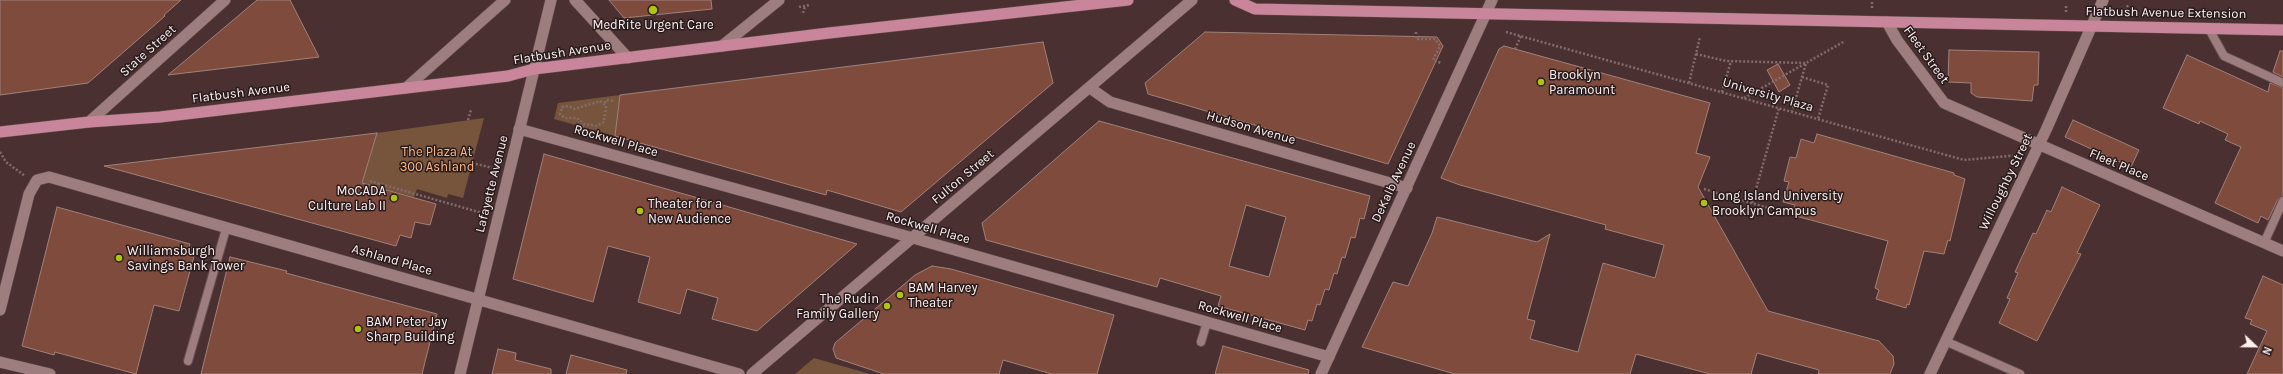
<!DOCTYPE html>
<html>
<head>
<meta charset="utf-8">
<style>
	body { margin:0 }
	#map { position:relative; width:2283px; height:374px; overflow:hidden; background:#4a3031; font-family:Karla,sans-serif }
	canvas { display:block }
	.north { position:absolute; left:2235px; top:326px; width:40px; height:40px; -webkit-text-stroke:3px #281b1c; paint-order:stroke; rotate:112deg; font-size:11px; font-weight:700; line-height:16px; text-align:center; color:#fff0f0 }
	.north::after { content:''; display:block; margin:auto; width:14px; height:18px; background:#fff0f0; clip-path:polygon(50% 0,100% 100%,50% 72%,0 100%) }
</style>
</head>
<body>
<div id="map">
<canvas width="2283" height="374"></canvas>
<div class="north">N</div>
</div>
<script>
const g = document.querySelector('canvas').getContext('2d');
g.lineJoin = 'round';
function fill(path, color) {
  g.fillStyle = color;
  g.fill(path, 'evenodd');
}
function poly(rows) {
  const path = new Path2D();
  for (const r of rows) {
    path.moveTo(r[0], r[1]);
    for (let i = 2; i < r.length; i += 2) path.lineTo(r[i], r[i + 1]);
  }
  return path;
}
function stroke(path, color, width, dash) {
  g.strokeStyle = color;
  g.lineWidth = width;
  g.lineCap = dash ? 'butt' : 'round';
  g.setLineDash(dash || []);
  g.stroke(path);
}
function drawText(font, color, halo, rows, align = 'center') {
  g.font = font + ' Karla,sans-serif';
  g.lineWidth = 3;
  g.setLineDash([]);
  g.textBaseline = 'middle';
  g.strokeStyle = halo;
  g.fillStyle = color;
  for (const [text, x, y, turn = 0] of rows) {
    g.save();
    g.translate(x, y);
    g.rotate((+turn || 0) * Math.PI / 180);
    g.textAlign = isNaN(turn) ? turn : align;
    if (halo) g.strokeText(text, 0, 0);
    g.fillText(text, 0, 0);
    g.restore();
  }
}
fill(poly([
	[620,95,615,136,554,119,558,103],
	[484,118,463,198,448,194,447,198,417,189,414,197,362,183,377,133],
	[814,358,870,374,795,374]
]), '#77553c');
const building = poly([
	[0,0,181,0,164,15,165,16,88,83,0,95,0,0],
	[257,0,290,0,319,57,168,75,257,0],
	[609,0,711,0,712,9,624,18,609,0],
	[1205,32,1437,37,1443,46,1388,164,1148,94,1145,83,1205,32],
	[1043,42,1053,83,901,212,827,190,826,195,615,136,620,95,1043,42],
	[1504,46,1710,103,1696,153,1710,157,1698,187,1768,311,1879,341,1893,356,1894,364,1890,374,1818,374,1819,370,1757,353,1751,374,1710,374,1636,354,1630,374,1455,374,1362,347,1393,282,1408,286,1432,233,1437,217,1537,242,1550,234,1527,319,1535,321,1530,339,1578,352,1603,263,1655,278,1664,245,1605,229,1606,225,1460,185,1441,178,1499,49,1504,46],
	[1949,50,2039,52,2038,85,2034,85,2032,101,1977,97,1971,93,1971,83,1948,82,1949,50],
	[2280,51,2283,51,2283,77,2273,72,2280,51],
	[2187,55,2268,92,2270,83,2283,88,2283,196,2278,199,2268,220,2261,216,2258,223,2215,203,2241,147,2225,140,2228,134,2200,121,2199,124,2163,108,2187,55],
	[1778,64,1790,85,1779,92,1767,70,1778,64],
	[2073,120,2139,150,2131,167,2065,137,2073,120],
	[1099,121,1370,196,1364,219,1360,218,1355,238,1351,237,1345,258,1342,257,1337,274,1334,273,1329,290,1325,289,1320,305,1317,304,1312,321,1308,320,1305,330,1218,306,1221,296,1160,278,1157,287,986,240,982,223,1099,121],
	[1246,205,1286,217,1269,277,1229,266,1246,205],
	[377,133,362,183,436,204,430,225,415,222,411,238,400,235,396,246,104,166,377,133],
	[1817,134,1954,173,1954,175,1965,179,1950,241,1948,240,1944,254,1924,251,1909,305,1907,304,1906,308,1876,299,1879,290,1875,288,1888,241,1792,215,1795,205,1783,202,1789,182,1784,181,1790,157,1796,158,1801,139,1814,143,1817,134],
	[544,154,712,202,857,244,757,331,712,319,718,298,687,289,680,314,638,302,650,257,608,246,593,302,513,279,544,154],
	[2062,187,2100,205,2077,253,2081,254,2037,341,1999,323,2010,299,2007,298,2018,273,2015,272,2033,233,2036,234,2047,210,2051,212,2062,187],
	[57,207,190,244,189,247,196,249,179,311,154,305,136,374,55,352,54,355,22,346,57,207],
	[230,257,287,271,286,273,437,314,422,374,201,374,230,257],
	[932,266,951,269,1114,315,1097,374,1052,374,1003,360,999,374,884,374,836,358,833,349,835,343,915,275,932,266],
	[2263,276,2283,285,2283,374,2247,374,2267,331,2250,324,2252,320,2245,318,2263,276],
	[1223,346,1309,370,1308,374,1215,374,1223,346],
	[498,349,516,353,515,360,551,369,551,374,492,374,498,349],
	[571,355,627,370,626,374,566,374,571,355]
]);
fill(building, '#7e4b3c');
stroke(building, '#a0827a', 1);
const service = poly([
	[2209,29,2224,56,2283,83],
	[2264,243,2283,201],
	[1945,341,2020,374],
	[1201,342,1207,322],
	[188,361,226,229]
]);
const pedestrian = poly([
	[575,0,628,58],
	[406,88,505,0]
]);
const minor = poly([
	[1887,22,1897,40,1944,103,2283,251],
	[722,46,779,0],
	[1090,88,1110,102,1407,188],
	[89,122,225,0],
	[519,129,913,238,1329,357],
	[0,310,29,194,37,180,49,177,739,374],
	[0,362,50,374],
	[1930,374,2046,130,2103,0]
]);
const secondary = poly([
	[460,374,551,0],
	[752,374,1192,0],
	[1321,374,1492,0]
]);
const primary = poly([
	[1235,0,1255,9,2283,30],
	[0,132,89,122,160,117,508,76,534,69,829,33,1128,0]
]);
stroke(service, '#654f50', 10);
stroke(pedestrian, '#654f50', 12);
stroke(minor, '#654f50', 12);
stroke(secondary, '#654f50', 12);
stroke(primary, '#654f50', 12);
stroke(poly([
	[1872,2,1872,8],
	[799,7,810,5],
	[2066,12,2066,6],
	[803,13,805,6],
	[2123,14,2128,5],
	[1416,32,1416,39,1435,39,1440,46,1433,60,1441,63],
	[1506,32,1964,160,2020,155],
	[1515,49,1521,36],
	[1696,54,1726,61,1806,63,1792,112],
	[1802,77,1828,85,1818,119],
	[1689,83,1700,37],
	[1722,92,1731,61],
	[1744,98,1845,41],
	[600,101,606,106,604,122,597,126,584,124,577,118,565,118,560,114,562,107,568,106,575,109,600,101],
	[605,103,606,100,615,101],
	[468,120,471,110],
	[581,131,584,124],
	[0,152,6,162,25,176],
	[472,163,493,168],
	[370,181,482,213],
	[1704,189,1782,212],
	[1752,203,1779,108]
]), '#836c6d', 2.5, [2, 2]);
stroke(service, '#9d7d7e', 8);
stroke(pedestrian, '#9d7d7e', 11);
stroke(minor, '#9d7d7e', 11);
stroke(secondary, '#9d7d7e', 11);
stroke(primary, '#c9869a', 11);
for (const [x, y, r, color] of [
	[653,10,5,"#aec509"],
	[1541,82,4,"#aec509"],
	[394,198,4,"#aec509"],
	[1704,203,4,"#aec509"],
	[640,211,4,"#aec509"],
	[119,258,4,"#aec509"],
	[900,295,4,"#aec509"],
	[887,306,4,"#aec509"],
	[358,329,4,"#aec509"]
]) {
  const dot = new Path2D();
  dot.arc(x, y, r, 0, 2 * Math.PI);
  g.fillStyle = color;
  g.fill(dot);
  stroke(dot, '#281b1c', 1.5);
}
drawText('13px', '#fff0f0', '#281b1c', [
	["Flatbush Avenue Extension",2166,13,1],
	["State Street",148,51,-42],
	["Flatbush Avenue",562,53,-9],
	["Fleet Street",1926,55,54],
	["Flatbush Avenue",241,93,-7],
	["University Plaza",1768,95,16],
	["Hudson Avenue",1251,128,16],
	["Rockwell Place",616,141,16],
	["Fleet Place",2119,165,23],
	["Fulton Street",963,177,-40],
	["DeKalb Avenue",1394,182,-65],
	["Willoughby Street",2006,182,-64],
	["Lafayette Avenue",492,184,-76],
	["Rockwell Place",928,228,16],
	["Ashland Place",392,260,16],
	["Rockwell Place",1240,317,16]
]);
drawText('13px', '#fff0f0', '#281b1c', [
	["MedRite Urgent Care",653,25,"center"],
	["Brooklyn",1549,75],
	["Paramount",1549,90],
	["MoCADA",386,191,"right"],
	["Culture Lab II",386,206,"right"],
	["Long Island University",1712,196],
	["Brooklyn Campus",1712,211],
	["Theater for a",648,204],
	["New Audience",648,219],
	["Williamsburgh",127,251],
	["Savings Bank Tower",127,266],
	["BAM Harvey",908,288],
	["Theater",908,303],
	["The Rudin",879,299,"right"],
	["Family Gallery",879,314,"right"],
	["BAM Peter Jay",366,322],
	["Sharp Building",366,337]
], 'left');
drawText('13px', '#fdb885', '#281b1c', [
	["The Plaza At",437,152],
	["300 Ashland",437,167]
]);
</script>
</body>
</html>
